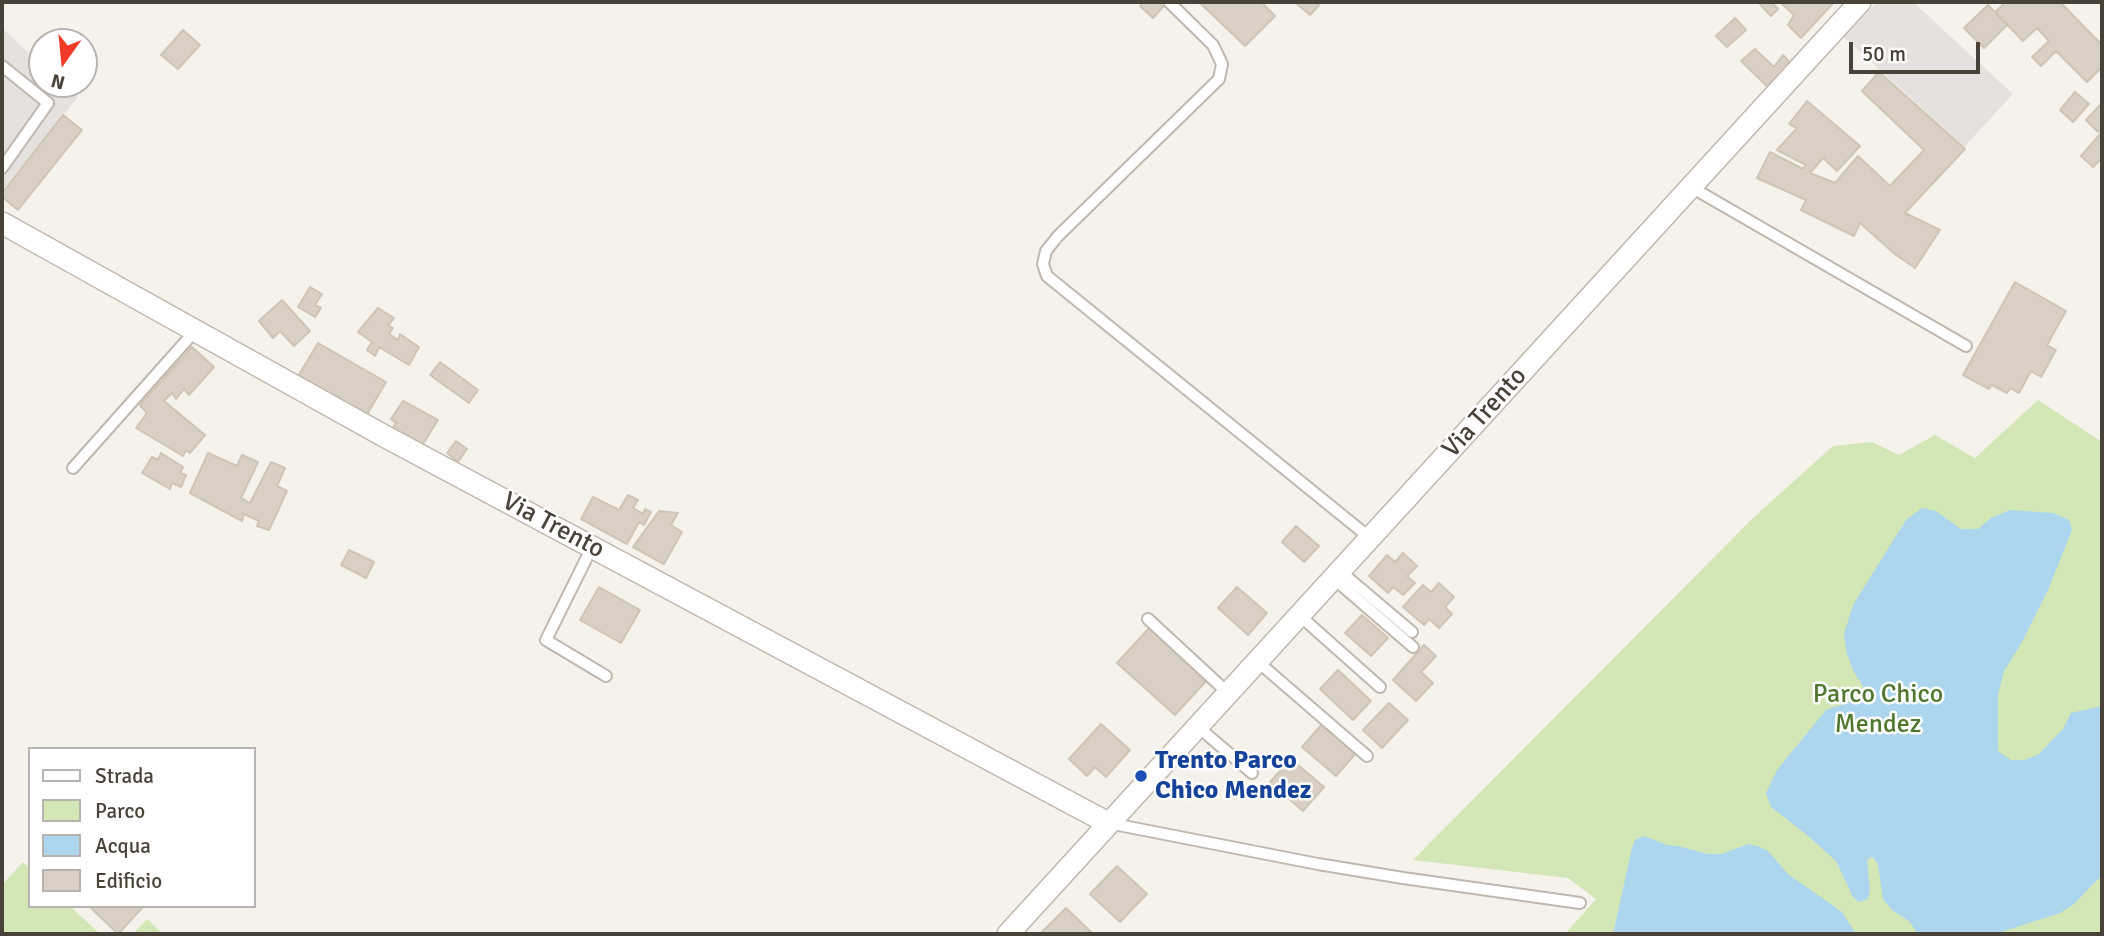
<!DOCTYPE html>
<html>
<head>
<meta charset="utf-8">
<style>
	body { margin:0 }
	#map { position:relative; width:2104px; height:936px; overflow:hidden; background:#f5f1eb; font-family:Signika,sans-serif }
	canvas { display:block }
	.frame { position:absolute; inset:0; border:4px solid #494239; pointer-events:none }
	.legend { position:absolute; left:28px; top:747px; width:228px; height:161px; box-sizing:border-box; background:#fff; border:2px solid #b6b3b0; margin:0; padding:9px 12px; list-style:none; font-size:21px; color:#494239 }
	.legend li { display:flex; align-items:center; gap:14px; height:35px }
	.legend b { width:35px; border:2px solid #b6b3b0 }
	.north { position:absolute; left:28px; top:28px; width:70px; height:70px; box-sizing:border-box; background:#fff; border:2px solid #b6b3b0; border-radius:50%; rotate:195deg; font-size:19px; font-weight:700; line-height:28px; text-align:center; color:#494239 }
	.north::after { content:''; display:block; margin:auto; width:24px; height:32px; background:#ef3a28; clip-path:polygon(50% 0,100% 100%,50% 72%,0 100%) }
	.scale { position:absolute; left:1849px; top:42px; width:131px; height:32px; box-sizing:border-box; border:4px solid #494239; border-top:0; padding-left:9px; font-size:21px; line-height:24px; white-space:nowrap; color:#494239; -webkit-text-stroke:5px #fff; paint-order:stroke }
</style>
</head>
<body>
<div id="map">
<canvas width="2104" height="936"></canvas>
<div class="frame"></div>
<ul class="legend">
<li><b style="height:9px;background:#fff"></b>Strada</li>
<li><b style="height:19px;background:#d3e6b6"></b>Parco</li>
<li><b style="height:19px;background:#abd6ed"></b>Acqua</li>
<li><b style="height:19px;background:#d9cfc4"></b>Edificio</li>
</ul>
<div class="north">N</div>
<div class="scale">50 m</div>
</div>
<script>
const g = document.querySelector('canvas').getContext('2d');
g.lineJoin = 'round';
function fill(path, color) {
  g.fillStyle = color;
  g.fill(path, 'evenodd');
}
function poly(rows) {
  const path = new Path2D();
  for (const r of rows) {
    path.moveTo(r[0], r[1]);
    for (let i = 2; i < r.length; i += 2) path.lineTo(r[i], r[i + 1]);
  }
  return path;
}
function stroke(path, color, width, dash) {
  g.strokeStyle = color;
  g.lineWidth = width;
  g.lineCap = dash ? 'butt' : 'round';
  g.setLineDash(dash || []);
  g.stroke(path);
}
function drawText(font, color, halo, rows, align = 'center') {
  g.font = font + ' Signika,sans-serif';
  g.lineWidth = 5;
  g.setLineDash([]);
  g.textBaseline = 'middle';
  g.strokeStyle = halo;
  g.fillStyle = color;
  for (const [text, x, y, turn = 0] of rows) {
    g.save();
    g.translate(x, y);
    g.rotate((+turn || 0) * Math.PI / 180);
    g.textAlign = isNaN(turn) ? turn : align;
    if (halo) g.strokeText(text, 0, 0);
    g.fillText(text, 0, 0);
    g.restore();
  }
}
fill(poly([
	[2038,400,2102,442,2102,934,1565,934,1596,899,1568,878,1413,860,1753,518,1833,446,1872,442,1899,455,1935,435,1975,458],
	[23,862,30,869,30,906,70,906,100,934,2,934,2,885],
	[147,919,163,934,133,934]
]), '#d3e6b6');
fill(poly([
	[1877,2,1913,2,2013,94,1964,147,1844,37],
	[2,28,42,65,42,84,63,84,78,97,2,190]
]), '#e4e1df');
fill(poly([
	[1922,508,1936,511,1961,529,1978,529,1991,518,2010,510,2053,513,2069,520,2072,530,2048,590,2021,644,2004,671,1998,695,1998,751,2011,760,2025,760,2039,754,2063,729,2071,713,2102,706,2102,875,2074,904,2060,913,1995,934,1918,934,1909,921,1892,910,1883,899,1878,865,1874,858,1871,857,1867,860,1870,890,1868,899,1859,902,1853,897,1836,861,1807,835,1771,807,1766,793,1777,770,1826,710,1859,699,1863,693,1863,686,1854,672,1847,654,1844,634,1853,605,1906,520],
	[1644,836,1667,845,1678,846,1708,854,1721,854,1749,844,1760,847,1768,851,1788,874,1842,912,1856,934,1613,934,1632,848,1635,840]
]), '#abd6ed');
const building = poly([
	[1145,2,1157,2,1163,7,1153,18,1140,6,1145,2],
	[1199,2,1261,2,1275,16,1245,46,1199,2],
	[1300,2,1315,2,1319,5,1310,15,1297,4,1300,2],
	[1762,2,1771,2,1778,9,1771,16,1760,4,1762,2],
	[1780,2,1834,2,1801,38,1788,25,1794,15,1780,2],
	[2006,2,2060,2,2102,45,2102,67,2087,82,2056,51,2041,66,2032,57,2049,41,2037,28,2023,41,1995,12,2006,2],
	[1988,5,2007,25,1984,48,1964,28,1988,5],
	[1735,18,1746,30,1727,47,1716,36,1735,18],
	[183,30,200,45,178,69,161,55,183,30],
	[1755,49,1774,67,1783,55,1793,66,1772,91,1741,61,1755,49],
	[1879,72,1965,149,1905,213,1940,230,1915,268,1896,255,1860,223,1854,236,1801,210,1806,200,1757,178,1770,152,1803,169,1806,165,1777,150,1797,128,1789,124,1807,101,1860,146,1837,171,1823,158,1810,173,1835,183,1858,156,1890,186,1924,150,1862,91,1879,72],
	[2075,92,2089,104,2073,122,2060,110,2075,92],
	[2102,103,2102,127,2098,132,2086,120,2102,103],
	[63,115,82,130,18,210,2,197,2,193,63,115],
	[2102,132,2102,163,2100,160,2093,167,2081,156,2102,132],
	[2015,282,2066,311,2047,345,2056,350,2041,377,2031,371,2019,393,2010,388,2007,393,1992,385,1989,389,1963,375,2015,282],
	[310,287,322,294,315,305,321,308,315,317,298,307,310,287],
	[282,300,310,331,294,346,280,331,273,338,259,321,282,300],
	[378,308,394,318,388,326,393,328,389,334,398,340,400,334,419,347,409,365,379,347,375,356,367,350,372,342,358,332,378,308],
	[318,343,386,382,365,418,297,378,318,343],
	[192,347,214,367,189,395,184,389,176,399,172,393,164,401,205,435,190,453,186,450,183,456,136,428,147,413,140,405,192,347],
	[440,362,478,390,469,403,430,375,440,362],
	[403,401,438,420,421,447,392,429,396,423,391,419,403,401],
	[456,441,467,449,458,462,447,453,456,441],
	[161,453,183,467,180,473,186,475,181,487,172,483,170,489,142,473,152,457,158,460,161,453],
	[208,453,237,466,242,455,258,462,241,498,250,503,271,462,285,468,277,486,287,491,269,530,257,526,259,521,244,514,242,521,190,493,208,453],
	[628,495,638,500,633,508,643,514,645,509,651,512,644,525,639,522,627,544,581,519,593,497,619,510,628,495],
	[659,511,678,513,671,525,682,532,664,564,633,547,659,511],
	[1296,526,1319,546,1304,562,1282,542,1296,526],
	[349,550,374,562,366,578,341,565,349,550],
	[1403,553,1417,566,1407,576,1415,583,1403,595,1393,587,1388,593,1369,576,1387,555,1395,562,1403,553],
	[1439,583,1454,597,1445,607,1452,614,1439,628,1429,619,1424,625,1403,607,1423,585,1431,592,1439,583],
	[599,587,640,610,621,643,580,620,599,587],
	[1237,587,1267,613,1248,635,1218,608,1237,587],
	[1362,615,1388,638,1371,656,1345,633,1362,615],
	[1150,627,1208,679,1175,715,1117,663,1150,627],
	[1424,645,1436,656,1421,672,1433,683,1416,701,1393,680,1424,645],
	[1338,670,1371,701,1353,720,1320,689,1338,670],
	[1389,703,1408,720,1382,748,1363,730,1389,703],
	[1101,724,1130,750,1106,777,1095,767,1087,776,1069,759,1101,724],
	[1322,724,1356,753,1336,776,1302,747,1322,724],
	[1291,759,1324,787,1303,811,1270,782,1291,759],
	[1117,866,1147,894,1120,922,1090,894,1117,866],
	[89,906,139,906,142,908,118,934,89,906],
	[1066,908,1093,934,1040,934,1066,908]
]);
fill(building, '#d9cfc4');
stroke(building, '#d0c4b4', 2);
const service = poly([
	[1169,2,1213,45,1222,64,1219,79,1058,236,1046,251,1043,264,1047,276,1370,538],
	[2,66,48,103,2,168],
	[1691,187,1966,346],
	[73,468,195,331],
	[592,547,546,640,606,676],
	[1340,571,1412,632],
	[1333,578,1413,647],
	[1299,615,1380,687],
	[1148,619,1228,693],
	[1257,661,1367,756],
	[1197,726,1252,773],
	[1108,823,1318,864,1403,878,1580,903]
]);
const minor = poly([
	[2,223,386,437,1108,823],
	[1008,934,1860,2]
]);
stroke(service, '#c0b8ae', 14);
stroke(minor, '#c0b8ae', 24);
stroke(service, '#fff', 10);
stroke(minor, '#fff', 21);
for (const [x, y, r, color] of [
	[1141,776,7,"#1a4fb4"]
]) {
  const dot = new Path2D();
  dot.arc(x, y, r, 0, 2 * Math.PI);
  g.fillStyle = color;
  g.fill(dot);
  stroke(dot, '#fff', 2.5);
}
drawText('26px', '#494239', '#fff', [
	["Via Trento",1485,413,-48],
	["Via Trento",553,526,28]
]);
drawText('26px', '#4f782e', '#fff', [
	["Parco Chico",1878,695],
	["Mendez",1878,725]
]);
drawText('bold 26px', '#164399', '#fff', [
	["Trento Parco",1155,761],
	["Chico Mendez",1155,791]
], 'left');
</script>
</body>
</html>
